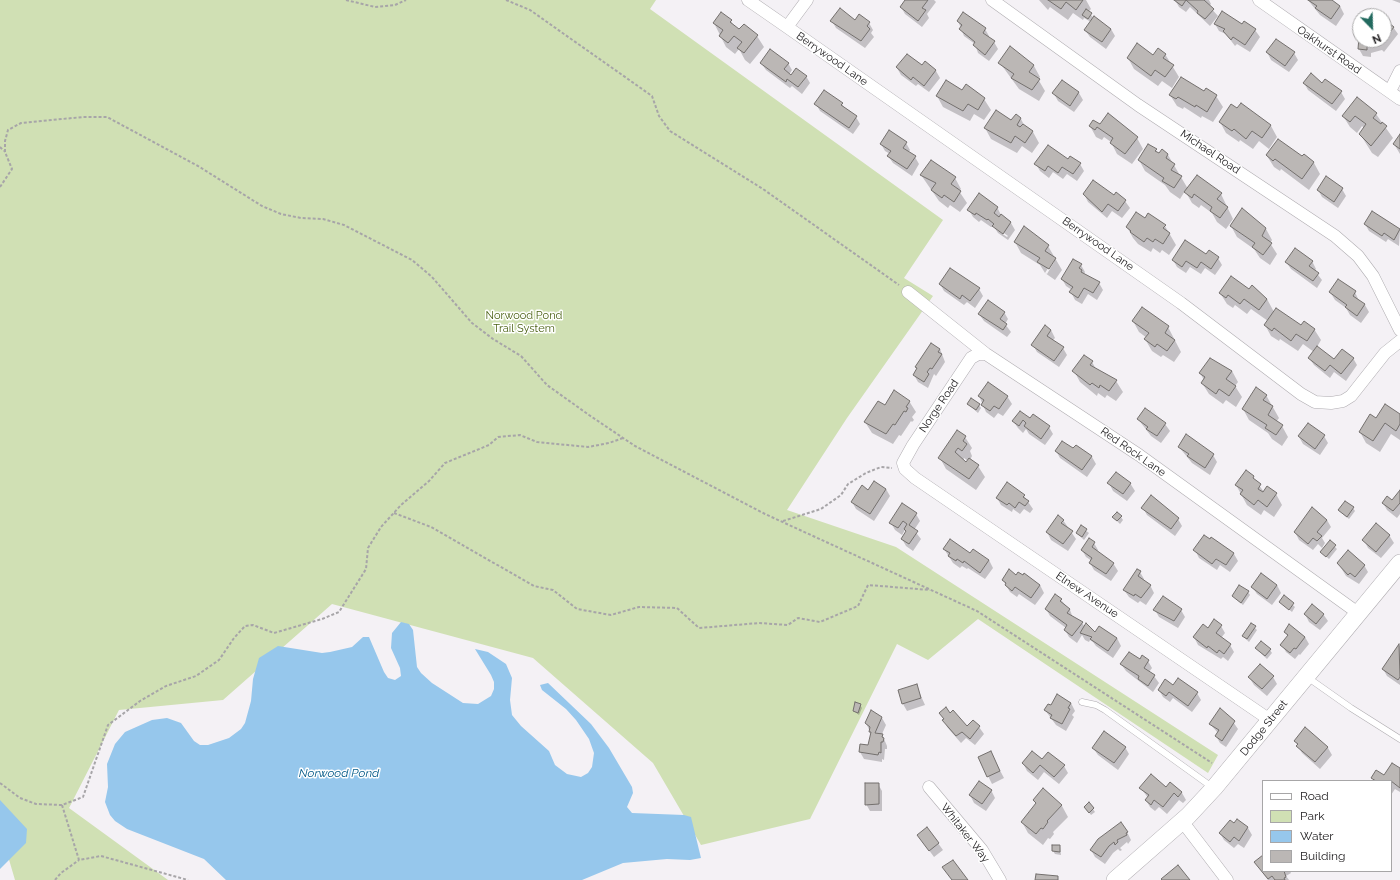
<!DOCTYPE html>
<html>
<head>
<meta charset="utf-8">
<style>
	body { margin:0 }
	#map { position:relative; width:1400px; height:880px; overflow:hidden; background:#f4f1f5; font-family:Raleway,sans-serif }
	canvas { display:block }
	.legend { position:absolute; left:1262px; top:780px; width:130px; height:92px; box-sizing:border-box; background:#fff; border:1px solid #a7a6a7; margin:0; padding:5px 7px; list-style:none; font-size:12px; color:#232123 }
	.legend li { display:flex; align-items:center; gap:8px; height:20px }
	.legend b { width:20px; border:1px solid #a7a6a7 }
	.north { position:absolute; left:1352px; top:8px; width:40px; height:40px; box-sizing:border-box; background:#fff; border:1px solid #a7a6a7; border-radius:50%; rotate:157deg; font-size:11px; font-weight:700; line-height:16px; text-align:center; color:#232123 }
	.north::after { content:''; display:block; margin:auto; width:14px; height:18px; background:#236a5f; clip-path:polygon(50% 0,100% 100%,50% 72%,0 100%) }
</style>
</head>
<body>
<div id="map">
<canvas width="1400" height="880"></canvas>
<ul class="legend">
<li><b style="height:5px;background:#fff"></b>Road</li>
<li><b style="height:11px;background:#d0e0b4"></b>Park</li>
<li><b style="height:11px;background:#96c7ec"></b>Water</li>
<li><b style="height:11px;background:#bbb7b5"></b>Building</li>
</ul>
<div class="north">N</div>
</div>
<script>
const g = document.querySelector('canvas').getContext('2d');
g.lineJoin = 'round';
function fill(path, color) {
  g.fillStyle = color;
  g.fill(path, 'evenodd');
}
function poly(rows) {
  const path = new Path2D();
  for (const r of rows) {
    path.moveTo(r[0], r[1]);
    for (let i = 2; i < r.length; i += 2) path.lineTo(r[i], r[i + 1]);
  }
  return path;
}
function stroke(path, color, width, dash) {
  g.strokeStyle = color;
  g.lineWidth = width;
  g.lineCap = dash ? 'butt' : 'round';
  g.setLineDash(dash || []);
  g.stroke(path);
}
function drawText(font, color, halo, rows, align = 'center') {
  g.font = font + ' Raleway,sans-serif';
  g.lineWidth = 3;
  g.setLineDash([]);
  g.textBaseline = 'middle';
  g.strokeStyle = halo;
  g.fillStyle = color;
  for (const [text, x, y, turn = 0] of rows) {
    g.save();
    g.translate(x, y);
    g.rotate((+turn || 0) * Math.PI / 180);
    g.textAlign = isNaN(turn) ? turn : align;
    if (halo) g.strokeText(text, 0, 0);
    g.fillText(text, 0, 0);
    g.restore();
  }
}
fill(poly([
	[0,0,656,0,650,9,943,220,904,278,933,296,847,418,787,510,896,547,1218,755,1208,773,978,619,928,660,897,644,810,819,701,845,653,763,533,658,332,604,223,700,119,710,69,808,168,880,15,880,0,829]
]), '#d0e0b4');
fill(poly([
	[401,622,409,624,413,630,417,667,421,673,432,683,463,703,478,704,491,696,494,689,494,682,491,675,475,649,488,652,506,664,512,678,510,700,512,715,521,726,549,751,555,765,567,774,581,777,588,773,592,767,594,753,589,739,576,720,566,709,542,690,540,685,548,683,591,724,609,748,632,787,633,793,627,807,632,813,684,815,691,817,701,858,690,860,667,859,623,863,582,880,226,880,204,859,127,829,115,821,110,815,105,802,108,787,107,764,115,744,125,732,152,720,167,718,181,723,194,741,200,745,208,745,229,738,241,729,245,723,251,701,253,679,259,658,278,646,322,653,330,652,352,647,363,637,369,637,384,672,388,678,395,680,401,676,400,668,391,648,392,633],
	[0,800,27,829,26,843,0,869]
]), '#96c7ec');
fill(poly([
	[907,0,934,0,936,2,927,14,929,18,922,27,905,14,901,7],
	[1039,0,1086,0,1091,9,1088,12,1094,18,1111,29,1115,36,1106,49,1090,37,1085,30,1091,22,1084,18,1083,20,1073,13,1068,20,1050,7,1048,10],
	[1175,0,1209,0,1211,4,1209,6,1218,16,1210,26,1190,7,1186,12,1179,7],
	[1308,0,1330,0,1340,6,1344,14,1336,26,1320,15],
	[1392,0,1400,0,1400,3],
	[1384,20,1393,27,1398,34,1384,52,1382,50,1371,53,1371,57,1363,56,1359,49,1360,40,1384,40],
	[731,21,735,28,757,36,764,47,750,64,745,60,739,49,735,54,726,47,714,23],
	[832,21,869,23,873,30,871,33,874,37,865,48,836,28],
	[958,21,985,29,989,36,988,38,994,42,998,49,989,61,978,53,975,44,964,36],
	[1244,22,1255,30,1260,37,1250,52,1237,44,1235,46,1226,34,1219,31,1215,24,1242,26],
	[1267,52,1294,53,1298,60,1289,72,1271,60],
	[1165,54,1179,77,1172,88,1162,81,1158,86,1134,69,1128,58],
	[761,63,788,63,792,70,789,75,791,76,806,76,810,83,802,94,792,86,790,88,766,70],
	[925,63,936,71,940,78,929,92,918,84,916,86,901,75,897,68,922,67],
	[1000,63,1034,66,1040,77,1038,79,1045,91,1039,101,1019,89],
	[1062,81,1079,93,1083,100,1074,112,1058,101,1054,94],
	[1304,83,1322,84,1341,92,1345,99,1336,111,1308,90],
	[966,85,984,99,991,110,984,120,974,114,970,121,943,107,937,96,962,91],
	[1204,93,1216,96,1223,107,1213,122,1202,116,1201,118,1184,107,1183,109,1177,106,1170,95],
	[1357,99,1376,114,1393,138,1378,157,1372,153,1360,134,1364,128,1362,126,1357,133,1350,127,1343,116],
	[816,104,842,104,845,109,856,117,860,124,853,134,820,111],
	[1241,104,1271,126,1277,137,1269,149,1259,141,1253,149,1240,140,1239,142,1226,133,1220,122,1237,109],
	[1021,119,1025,127,1033,132,1039,143,1032,153,1022,146,1017,153,991,139,985,128],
	[1090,126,1100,126,1137,138,1143,149,1132,164,1117,154,1111,142,1104,137,1102,140,1096,137],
	[1400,135,1400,154,1394,144],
	[906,143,910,150,908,153,915,157,919,164,912,176,893,163,888,156,890,154,885,151,881,144],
	[1156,150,1159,155,1168,155,1188,189,1221,194,1233,219,1226,229,1217,222,1212,213,1201,205,1199,208,1192,203,1185,191,1180,199,1170,192,1165,185,1145,171,1139,160],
	[1267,156,1302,158,1304,156,1314,163,1320,174,1309,190,1281,169,1280,171,1274,167],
	[1068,160,1080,164,1084,171,1077,181,1067,174,1063,179,1053,172,1049,178,1040,171,1036,164],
	[921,175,955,178,961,189,959,191,967,203,960,212,950,205,948,208,939,201],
	[1326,178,1342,189,1346,196,1338,208,1322,197,1318,190],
	[1084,194,1114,196,1125,201,1130,208,1122,218,1112,211,1107,218,1088,202],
	[997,207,1001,215,1011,223,1015,230,1008,240,998,233,994,227,991,227,981,220,979,222,973,217,969,210],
	[997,228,1008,236,1007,237,997,230],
	[1242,210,1266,229,1272,240,1270,243,1277,254,1270,265,1260,258,1254,249,1237,237,1231,226],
	[1372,212,1400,230,1399,246,1388,239,1386,242,1369,231,1365,224],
	[1145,219,1165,226,1176,245,1169,255,1162,250,1160,253,1153,248,1151,252,1138,244,1133,238,1127,227],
	[1015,242,1048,246,1062,270,1055,280,1045,273,1040,265,1021,253],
	[1052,262,1054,262,1047,274,1045,273],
	[1206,256,1218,258,1222,265,1215,275,1205,268,1201,274,1190,267,1186,273,1177,267,1173,260],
	[1312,261,1316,269,1315,271,1322,280,1317,288,1291,269,1286,262],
	[1081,265,1085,272,1084,274,1099,283,1103,290,1097,300,1088,294,1082,304,1075,300,1071,292,1072,290,1066,286,1062,279],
	[1339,280,1355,292,1359,301,1365,305,1369,312,1361,323,1350,315,1346,308,1335,300,1330,292],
	[940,284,979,289,983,296,975,308,967,302,964,305,944,291],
	[1249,291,1267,299,1274,312,1301,327,1314,329,1321,340,1317,347,1334,360,1353,358,1357,365,1346,381,1334,372,1330,378,1314,365,1309,358,1314,352,1303,344,1298,351,1280,339,1279,341,1271,336,1265,325,1268,321,1251,309,1247,314,1235,305,1233,308,1227,304,1220,293],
	[1004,312,1008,319,1005,324,1011,332,1007,337,984,321,979,314],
	[1133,321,1168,327,1181,352,1174,362,1163,355,1161,357,1152,351,1145,339,1147,338,1139,332],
	[1051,330,1055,338,1053,340,1063,348,1067,355,1059,367,1037,352,1033,345],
	[932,344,940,349,945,362,936,376,934,374,928,388,918,382,914,375,917,369,916,367],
	[1092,362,1096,369,1116,381,1123,392,1116,401,1107,395,1105,398,1098,393,1097,396,1080,382,1074,371],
	[1232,371,1238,382,1235,386,1242,397,1236,407,1226,400,1223,404,1209,394,1202,383,1204,380,1200,373],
	[1266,395,1279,418,1276,422,1282,426,1288,437,1282,446,1272,439,1268,433,1249,420,1243,409],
	[979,396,1007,396,1012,404,1003,416,998,413,994,418,986,412],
	[909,401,916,412,912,417,914,420,912,422,911,421,901,436,899,435,893,444,872,433,865,422,885,407],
	[968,404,979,405,981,408,978,413],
	[1020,413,1030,420,1049,427,1053,434,1045,445,1029,434,1026,429,1023,433,1018,428,1013,421],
	[1400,415,1400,440,1391,434,1380,452,1366,443,1360,432,1376,419],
	[1138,419,1165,424,1170,431,1161,443,1151,436],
	[1308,424,1324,436,1328,443,1320,455,1303,444,1299,437],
	[965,437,972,448,970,451,972,456,970,460,978,466,985,477,976,490,946,469,940,458],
	[964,458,968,461,966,464,963,461],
	[1076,446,1092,457,1096,464,1087,477,1060,458,1056,451,1074,450],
	[1179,447,1213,455,1217,462,1210,475,1192,463],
	[1253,477,1264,492,1276,494,1282,505,1274,517,1264,510,1261,515,1247,505,1236,485],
	[1109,483,1130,483,1135,491,1127,501,1113,491],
	[886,489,890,496,874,521,856,509,852,502,869,491],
	[1400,491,1400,514,1397,518,1387,510,1383,503,1392,502],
	[1024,496,1033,509,1030,513,1024,509,1020,514,1013,509,1012,512,1001,505,997,498],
	[1143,508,1178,519,1182,526,1175,536,1147,515],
	[1353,508,1355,511,1349,519,1339,511],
	[916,514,920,521,914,530,921,539,913,551,906,546,902,539,907,532,905,530,902,535,895,530,891,523],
	[1113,517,1121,517,1123,520,1120,524],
	[1063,520,1076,539,1068,551,1051,540,1047,532],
	[1327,520,1331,527,1322,538,1325,543,1322,548,1318,544,1313,550,1299,540,1295,532],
	[1081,527,1089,533,1084,540,1077,533],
	[1389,535,1394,543,1381,558,1368,548,1364,540],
	[1212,538,1234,554,1238,561,1230,572,1220,565,1217,570,1199,558,1195,550],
	[1330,542,1337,549,1329,559,1321,552],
	[1094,543,1098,550,1097,552,1113,563,1118,571,1111,581,1094,570,1090,563,1092,561,1086,557,1082,550],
	[944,549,989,560,993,568,985,579,968,568,967,569,962,566,960,568,953,563],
	[1338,563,1364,565,1368,572,1359,584,1346,576],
	[1140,572,1144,579,1143,581,1150,585,1154,593,1146,605,1140,601,1138,603,1129,597,1124,590],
	[1017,576,1040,585,1044,593,1035,605,1019,594,1017,597,1010,592,1003,580],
	[1277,585,1281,593,1272,605,1257,594,1252,587],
	[1248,592,1250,595,1243,605,1233,596],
	[1284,597,1295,607,1292,612,1280,602],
	[1061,600,1070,610,1073,618,1082,623,1085,627,1095,634,1117,638,1121,646,1113,658,1096,646,1093,642,1090,640,1089,642,1085,640,1082,635,1077,643,1069,637,1065,630,1066,628,1050,616,1046,609],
	[1155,610,1181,610,1185,617,1178,628,1159,617],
	[1305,614,1323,614,1328,621,1320,630,1309,622],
	[1251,624,1257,630,1249,642,1243,636],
	[1221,626,1225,633,1221,638,1230,645,1234,652,1228,661,1223,657,1221,659,1198,645,1194,637,1208,630],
	[1285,632,1305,637,1309,644,1300,655,1299,654,1295,659,1286,652,1282,645,1288,637],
	[1399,645,1400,646,1400,685,1387,676,1383,669],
	[1256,648,1270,650,1272,653,1267,659],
	[1140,660,1148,661,1152,668,1149,672,1154,676,1159,683,1153,692,1126,671,1121,664],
	[1249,677,1273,677,1277,684,1267,696,1254,685],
	[916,685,925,705,907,711,903,704],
	[1159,690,1197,693,1201,700,1192,712,1173,698,1170,702,1163,697],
	[1071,703,1075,711,1072,715,1074,717,1066,731,1056,725,1045,710,1051,707],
	[860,705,862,708,859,715,854,711],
	[1220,710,1229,716,1238,729,1226,747,1220,743,1216,736,1218,733,1210,724],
	[872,712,882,718,886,725,882,734,887,746,887,749,885,749,884,760,882,759,882,762,864,759,860,752,869,746,871,734,866,723],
	[941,713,950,714,967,727,979,727,984,734,975,745,966,738,961,743,947,727],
	[1305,729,1328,748,1332,755,1320,769,1302,753,1295,741],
	[1125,747,1129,754,1118,770,1098,755,1093,748],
	[979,758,994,759,1004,778,992,784],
	[1042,761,1064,766,1068,773,1059,784,1044,772,1038,780,1027,771,1023,763],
	[1400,769,1400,792,1395,789,1391,795,1391,781,1374,781,1372,778,1384,777],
	[1171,783,1182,793,1186,800,1183,803,1179,800,1167,814,1159,807,1155,811,1150,807,1146,800,1148,798,1141,788,1166,788],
	[878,784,882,791,882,811,870,811,866,804],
	[991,790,995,798,986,811,974,803,970,795],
	[1043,790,1062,806,1068,817,1053,832,1054,834,1050,839,1048,838,1043,845,1028,833,1022,822,1037,804,1034,800],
	[1089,803,1095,812,1091,815,1085,807],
	[1238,820,1248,828,1252,835,1244,848,1238,844,1234,848,1224,840,1220,833,1234,824],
	[927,828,943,850,934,857,923,842],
	[1127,832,1131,840,1128,844,1127,842,1120,848,1122,850,1120,851,1118,849,1113,853,1105,864,1095,857,1091,850],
	[1060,846,1061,855,1055,854,1053,851],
	[1263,856,1263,871,1290,871,1291,873,1286,876,1289,880,1268,880,1255,863]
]), '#0003');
const building = poly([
	[905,0,928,0,922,8,926,10,918,21,900,7,905,0],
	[1048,0,1083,0,1076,10,1066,2,1061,9,1048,0],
	[1174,0,1204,0,1214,9,1205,19,1197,13,1198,11,1186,0,1182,6,1174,0],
	[1308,0,1332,0,1340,6,1331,19,1315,8,1317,6,1308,0],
	[840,8,855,20,859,14,870,22,867,26,870,29,861,41,830,21,840,8],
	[1086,9,1092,13,1088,19,1082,15,1086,9],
	[1222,11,1242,24,1244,21,1256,29,1245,45,1233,37,1231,40,1223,31,1225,29,1214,24,1222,11],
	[721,12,732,20,730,22,739,29,744,24,758,35,744,53,737,48,742,42,734,36,728,43,719,36,723,30,713,23,721,12],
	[963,12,986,28,983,33,995,41,985,55,973,45,975,42,959,29,962,25,957,21,963,12],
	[1094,16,1111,29,1102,42,1084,30,1094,16],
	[1384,19,1394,27,1384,40,1384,19],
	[1359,37,1360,40,1384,40,1380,45,1377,43,1367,46,1367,50,1358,49,1359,37],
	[1276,39,1295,52,1285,66,1266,52,1276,39],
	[1137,43,1153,55,1158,48,1166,54,1163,58,1174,65,1165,77,1155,70,1151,76,1127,58,1137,43],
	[1010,46,1034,65,1029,72,1040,79,1032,90,1011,78,1014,74,998,63,1010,46],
	[770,49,789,63,784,69,791,75,796,68,807,76,798,87,787,79,786,82,760,63,770,49],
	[907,54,922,65,925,61,936,70,924,86,913,77,911,80,896,67,907,54],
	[1311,73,1322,83,1325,79,1342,91,1332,104,1303,83,1311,73],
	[1181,77,1204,91,1206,88,1217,95,1207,112,1196,105,1195,107,1178,97,1176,99,1169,95,1181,77],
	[946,80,962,90,966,84,985,98,978,110,968,104,963,111,936,96,946,80],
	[1062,80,1079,92,1070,106,1052,93,1062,80],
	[824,90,843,103,841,105,857,116,849,128,814,104,824,90],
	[1357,97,1377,113,1373,118,1381,124,1382,122,1387,126,1371,146,1359,134,1366,124,1355,116,1350,122,1342,116,1357,97],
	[1241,103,1271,125,1262,138,1252,131,1246,139,1234,129,1232,131,1219,122,1231,104,1237,108,1241,103],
	[996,110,1011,120,1016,114,1021,118,1017,125,1020,127,1023,124,1033,131,1025,143,1015,136,1011,143,984,128,996,110],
	[1108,113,1138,137,1125,154,1110,143,1113,138,1097,127,1095,130,1089,126,1093,120,1100,124,1108,113],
	[889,130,907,142,903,148,916,156,907,169,887,156,891,151,880,144,889,130],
	[1400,134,1400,149,1393,144,1400,134],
	[1278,139,1302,156,1304,154,1314,162,1302,179,1275,159,1273,161,1266,155,1278,139],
	[1148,144,1157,149,1155,151,1159,153,1162,149,1168,154,1166,158,1175,164,1171,170,1182,176,1174,188,1162,181,1164,178,1138,160,1148,144],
	[1048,145,1068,159,1070,156,1081,163,1073,174,1062,167,1058,173,1048,166,1045,171,1034,164,1048,145],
	[931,160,956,177,951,184,961,191,954,202,944,195,942,198,931,190,936,183,920,175,931,160],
	[1197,175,1222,193,1217,199,1228,207,1220,218,1210,211,1212,207,1194,194,1192,198,1184,192,1197,175],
	[1326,176,1343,188,1334,202,1317,190,1326,176],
	[1093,180,1114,195,1116,192,1126,200,1118,211,1108,204,1102,212,1083,194,1093,180],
	[979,193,998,207,994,213,999,217,1001,214,1011,222,1003,234,992,226,994,224,988,219,987,220,976,213,975,215,967,210,979,193],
	[1242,208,1266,228,1262,236,1272,243,1263,255,1252,247,1255,243,1230,226,1242,208],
	[1372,211,1400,229,1394,240,1384,233,1382,236,1364,224,1372,211],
	[1136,212,1145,218,1148,213,1166,225,1163,228,1170,233,1163,244,1155,239,1153,242,1147,238,1144,242,1130,232,1131,231,1126,227,1136,212],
	[1024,226,1049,245,1045,251,1056,258,1049,269,1037,262,1040,258,1014,242,1024,226],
	[1185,240,1206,254,1209,250,1219,257,1211,269,1201,262,1197,268,1186,261,1182,267,1172,260,1185,240],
	[1295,248,1313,261,1309,266,1319,273,1313,281,1285,262,1295,248],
	[1073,259,1082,264,1079,268,1082,270,1081,272,1100,282,1093,293,1084,288,1078,298,1069,292,1073,287,1061,279,1073,259],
	[950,268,980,288,970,301,962,295,960,299,939,284,950,268],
	[1231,276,1249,289,1252,285,1267,299,1259,310,1244,299,1240,304,1228,295,1226,298,1219,293,1231,276],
	[1338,279,1356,291,1353,296,1365,304,1357,316,1345,307,1347,305,1329,292,1338,279],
	[988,300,1005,312,1000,319,1007,324,1003,330,978,314,988,300],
	[1142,307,1169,326,1165,333,1175,340,1167,351,1157,344,1155,347,1144,339,1149,333,1132,321,1142,307],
	[1276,308,1301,325,1304,321,1315,329,1307,341,1296,334,1291,341,1274,328,1272,331,1264,325,1276,308],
	[1045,325,1051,330,1047,336,1064,347,1054,361,1031,345,1045,325],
	[931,343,940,349,938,352,942,354,932,369,930,368,927,372,929,374,924,382,913,375,917,368,915,367,931,343],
	[1317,346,1334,359,1342,349,1354,358,1341,374,1330,365,1325,371,1308,358,1317,346],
	[1084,355,1093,361,1090,365,1117,380,1109,391,1100,385,1099,388,1092,383,1090,385,1072,371,1084,355],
	[1210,358,1232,371,1226,379,1236,386,1229,396,1219,389,1216,394,1201,383,1205,377,1199,373,1210,358],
	[988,382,1008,396,999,409,994,406,990,411,981,405,984,400,978,396,988,382],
	[1256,387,1267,395,1263,400,1273,406,1268,415,1283,425,1276,435,1265,428,1267,425,1242,409,1256,387],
	[894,390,910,401,906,407,908,408,906,412,904,411,895,425,893,424,886,434,864,422,878,401,885,405,894,390],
	[971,398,980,404,976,410,967,404,971,398],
	[1385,404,1400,414,1400,424,1396,431,1385,423,1373,441,1359,432,1370,414,1376,418,1385,404],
	[1145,408,1166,423,1157,436,1146,429,1148,427,1137,419,1145,408],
	[1020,411,1030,418,1033,414,1050,426,1041,439,1024,426,1026,423,1023,420,1019,426,1012,421,1020,411],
	[1308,423,1325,435,1315,449,1298,436,1308,423],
	[957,430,966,436,963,441,967,444,962,451,958,448,955,452,966,462,969,458,979,465,969,479,938,458,957,430],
	[1186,434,1214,454,1205,468,1187,456,1189,454,1178,447,1186,434],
	[1062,441,1073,448,1076,445,1092,456,1082,470,1055,451,1062,441],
	[1246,470,1254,476,1253,478,1261,484,1258,489,1263,492,1267,486,1277,493,1267,507,1258,500,1254,505,1240,494,1243,490,1235,485,1246,470],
	[1116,472,1131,483,1123,494,1107,483,1116,472],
	[874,481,886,489,870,514,851,502,862,485,868,490,874,481],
	[1007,482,1025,495,1023,497,1029,501,1025,506,1019,502,1015,508,1009,503,1007,505,996,498,1007,482],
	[1400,490,1400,503,1393,511,1382,503,1387,496,1392,500,1400,490],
	[1151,495,1179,518,1171,529,1141,508,1151,495],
	[1345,501,1354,507,1347,517,1338,510,1345,501],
	[902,503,917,513,909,525,918,531,909,544,901,539,906,531,904,529,907,524,903,521,898,528,889,523,902,503],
	[1312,507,1327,520,1317,532,1322,536,1317,541,1313,538,1308,544,1294,532,1312,507],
	[1117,512,1122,516,1117,521,1112,517,1117,512],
	[1058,515,1064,520,1061,523,1073,531,1063,544,1046,532,1058,515],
	[1376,523,1390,535,1376,552,1362,540,1376,523],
	[1081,525,1087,529,1082,537,1076,533,1081,525],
	[1204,535,1210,539,1211,537,1234,553,1226,565,1216,559,1212,564,1193,550,1204,535],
	[1089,538,1095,542,1092,547,1114,563,1106,574,1089,563,1092,558,1081,550,1089,538],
	[950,539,970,553,973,549,989,560,980,573,964,561,963,563,957,559,956,561,948,556,950,553,943,549,950,539],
	[1330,540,1336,545,1326,557,1320,552,1330,540],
	[1348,550,1365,565,1355,577,1350,573,1348,575,1337,563,1348,550],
	[1009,569,1016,575,1018,572,1023,575,1024,573,1040,585,1031,598,1015,587,1012,591,1005,585,1006,583,1002,580,1009,569],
	[1137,569,1141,571,1138,576,1151,585,1141,598,1135,594,1134,596,1123,590,1137,569],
	[1261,573,1277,585,1267,599,1251,587,1261,573],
	[1239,585,1249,591,1241,603,1232,596,1239,585],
	[1055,594,1062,599,1060,601,1070,609,1067,613,1083,622,1072,636,1064,630,1067,625,1045,609,1055,594],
	[1284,595,1294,603,1289,610,1279,602,1284,595],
	[1163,596,1182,609,1174,621,1153,610,1163,596],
	[1312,604,1324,614,1316,624,1304,614,1312,604],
	[1214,619,1222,625,1216,633,1231,644,1224,654,1219,650,1217,653,1208,646,1207,648,1193,637,1203,624,1208,628,1214,619],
	[1086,623,1095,632,1099,626,1117,638,1108,651,1090,639,1092,637,1080,633,1086,623],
	[1251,623,1256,626,1247,639,1242,636,1251,623],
	[1289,624,1305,637,1296,649,1294,648,1290,653,1280,645,1288,635,1284,632,1289,624],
	[1261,641,1271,649,1265,656,1255,648,1261,641],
	[1399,644,1400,677,1398,680,1382,669,1399,644],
	[1129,652,1140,659,1142,655,1149,660,1144,668,1155,675,1148,686,1138,679,1139,676,1120,664,1129,652],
	[1260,664,1274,676,1262,689,1248,677,1260,664],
	[1178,678,1198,692,1188,706,1169,692,1166,696,1158,690,1165,679,1173,685,1178,678],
	[917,684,921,698,902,704,898,690,917,684],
	[1057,694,1071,703,1068,708,1070,709,1062,724,1050,718,1052,715,1044,710,1048,704,1051,705,1057,694],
	[855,702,861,704,858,713,853,711,855,702],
	[946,707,950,713,953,710,967,726,973,720,980,726,970,739,962,732,956,736,942,720,944,719,939,713,946,707],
	[1220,708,1235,721,1222,741,1215,736,1219,730,1209,724,1220,708],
	[871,710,882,717,875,733,883,734,882,737,884,738,883,742,881,742,881,753,879,752,878,755,859,752,860,744,868,745,871,732,869,732,870,727,865,723,871,710],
	[1305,727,1328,747,1315,762,1296,746,1298,744,1294,741,1305,727],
	[1104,731,1126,747,1114,763,1092,748,1104,731],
	[991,751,1000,771,987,777,978,757,991,751],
	[1032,751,1042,759,1048,752,1065,765,1054,777,1040,765,1033,773,1022,763,1032,751],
	[1392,763,1400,768,1400,788,1391,781,1376,781,1371,778,1376,770,1384,775,1392,763],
	[1151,774,1166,787,1170,782,1182,792,1178,797,1174,793,1163,807,1154,800,1151,805,1145,800,1149,795,1139,788,1151,774],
	[979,781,992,790,982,804,969,795,979,781],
	[865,783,879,783,879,804,865,805,865,783],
	[1043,788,1062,805,1047,821,1048,822,1043,829,1041,828,1036,834,1021,822,1036,803,1033,800,1043,788],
	[1089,802,1094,808,1089,813,1084,807,1089,802],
	[1237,819,1248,827,1239,841,1234,837,1230,842,1219,833,1230,820,1234,823,1237,819],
	[1121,822,1128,832,1126,833,1127,835,1117,840,1118,842,1115,845,1114,842,1109,846,1101,857,1090,850,1098,839,1121,822],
	[927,827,939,843,929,851,917,835,927,827],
	[1052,845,1060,845,1060,852,1052,851,1052,845],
	[1263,855,1263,871,1284,871,1286,877,1284,878,1285,880,1275,880,1272,876,1268,879,1254,862,1263,855],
	[953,860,968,880,952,880,942,867,953,860],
	[1178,865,1190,880,1162,880,1161,879,1178,865],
	[1036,874,1058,876,1058,880,1035,880,1036,874]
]);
fill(building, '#bbb7b5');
stroke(building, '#736f6d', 1);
const lane = poly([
	[1307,677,1351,708,1400,739],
	[1082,702,1096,705,1105,710,1212,787]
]);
const street = poly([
	[748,0,787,27],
	[807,0,787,27,1181,303,1301,394,1315,402,1331,403,1343,401,1351,396,1385,353,1400,341],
	[992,0,1138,105,1335,236,1358,256,1373,276,1400,330],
	[1259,0,1400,99],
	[1390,91,1400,71],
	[908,292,986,354,1139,455,1358,613],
	[986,354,978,354,971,358,913,445,903,463,905,469,915,478,1270,720],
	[929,787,982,850,1000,880],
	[1182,821,1227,880]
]);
const secondary = poly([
	[1115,880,1188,816,1214,788,1400,563]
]);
stroke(lane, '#afacb0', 7);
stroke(street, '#afacb0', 13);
stroke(secondary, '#afacb0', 18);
stroke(poly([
	[346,0,375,7,395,5,406,0],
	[506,0,530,10,652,96,659,116,670,131,763,189,899,285],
	[0,147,4,151],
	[0,187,12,169,5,152,5,141,8,130,21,123,83,117,107,117,198,166,262,206,281,214,301,218,323,219,344,225,412,260,432,277,472,323,493,339,521,356,547,385,589,415,635,446,765,514,977,611,1212,763],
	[394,513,431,527,534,586,553,590,577,609,611,615,639,607,677,608,699,628,759,623,788,625,798,618,820,622,858,606,868,585,930,590],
	[783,521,821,509,841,495,848,484,866,473,881,467,892,468],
	[0,783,20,798,36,804,62,805,83,797,108,725,140,701,166,686,196,676,219,660,234,638,245,626,253,625,274,633,322,619,339,612,366,569,368,548,381,527,401,505,429,481,445,463,489,445,498,437,520,435,537,442,588,447,609,443,623,438],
	[62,805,79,860,101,856,188,880],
	[55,880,61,873,79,860]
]), '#a7a5a8', 2, [3, 2]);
stroke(lane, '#fff', 6);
stroke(street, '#fff', 12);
stroke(secondary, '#fff', 17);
drawText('11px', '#232123', '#fff', [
	["Oakhurst Road",1329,50,35],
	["Berrywood Lane",832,59,35],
	["Michael Road",1210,152,34],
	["Berrywood Lane",1098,244,35],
	["Norge Road",939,406,-56],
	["Red Rock Lane",1133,452,35],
	["Elnew Avenue",1087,595,34],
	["Dodge Street",1264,728,-51],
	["Whitaker Way",965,833,52]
]);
drawText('11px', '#4a6013', '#fff', [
	["Norwood Pond",524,316],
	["Trail System",524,329]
]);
drawText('italic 12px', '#035a88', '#fff', [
	["Norwood Pond",339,773]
]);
</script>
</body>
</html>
